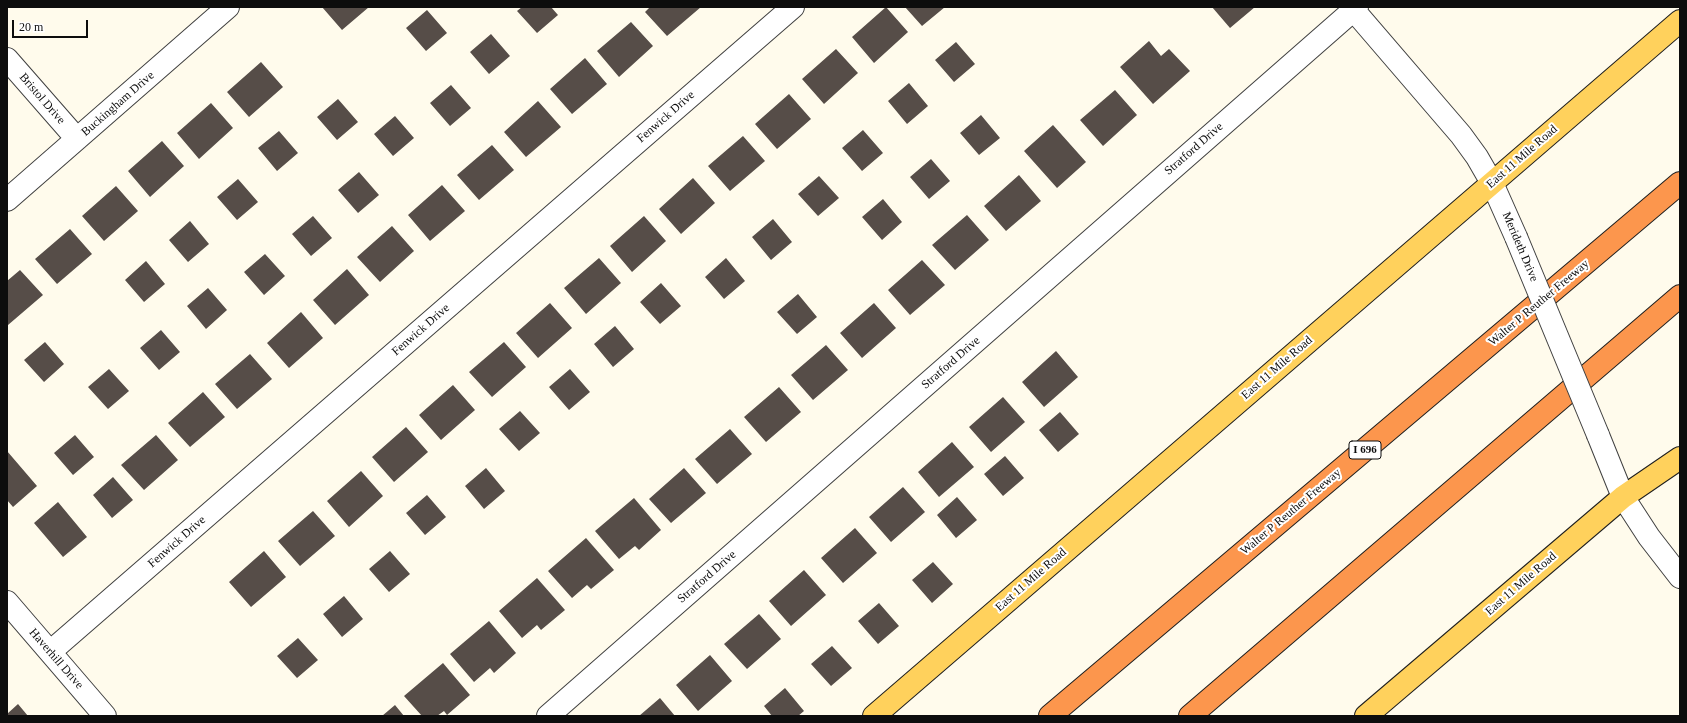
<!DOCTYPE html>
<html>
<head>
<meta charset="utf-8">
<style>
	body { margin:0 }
	#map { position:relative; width:1687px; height:723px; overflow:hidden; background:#fffbec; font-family:"Times New Roman",serif }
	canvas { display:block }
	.frame { position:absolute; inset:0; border:8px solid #0d0d0d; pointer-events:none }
	.scale { position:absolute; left:12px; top:20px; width:76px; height:18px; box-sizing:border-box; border:2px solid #0d0d0d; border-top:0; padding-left:5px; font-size:12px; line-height:14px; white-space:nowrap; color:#0d0d0d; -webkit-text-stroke:3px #fff; paint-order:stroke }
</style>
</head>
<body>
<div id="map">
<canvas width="1687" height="723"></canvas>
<div class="frame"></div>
<div class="scale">20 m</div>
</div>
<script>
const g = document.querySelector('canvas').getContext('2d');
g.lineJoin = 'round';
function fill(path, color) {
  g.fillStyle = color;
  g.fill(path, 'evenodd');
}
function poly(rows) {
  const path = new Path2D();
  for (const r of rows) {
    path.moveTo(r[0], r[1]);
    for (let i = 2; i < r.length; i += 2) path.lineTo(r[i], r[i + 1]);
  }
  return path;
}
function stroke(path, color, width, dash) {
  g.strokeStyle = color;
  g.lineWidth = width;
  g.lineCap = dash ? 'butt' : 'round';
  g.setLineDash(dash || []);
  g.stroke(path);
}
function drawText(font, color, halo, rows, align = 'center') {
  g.font = font + ' "Times New Roman",serif';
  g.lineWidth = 4;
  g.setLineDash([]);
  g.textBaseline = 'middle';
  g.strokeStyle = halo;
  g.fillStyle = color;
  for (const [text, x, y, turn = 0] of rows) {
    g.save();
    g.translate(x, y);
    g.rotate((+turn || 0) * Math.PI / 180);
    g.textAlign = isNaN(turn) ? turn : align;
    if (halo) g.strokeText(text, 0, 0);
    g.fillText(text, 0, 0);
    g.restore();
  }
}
fill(poly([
	[322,7,369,7,342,30],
	[522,7,551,7,558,15,537,33,517,11],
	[650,7,701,7,667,36,645,12],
	[886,7,908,32,874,63,852,37],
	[905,7,945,7,922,26],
	[1212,7,1255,7,1230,28],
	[427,10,447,33,426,51,406,28],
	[631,22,653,46,619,77,597,51],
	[491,34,510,56,489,74,470,52],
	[1149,41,1161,56,1169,49,1190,71,1153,104,1120,67],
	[956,42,975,64,954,82,935,60],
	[836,49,858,73,824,104,802,79],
	[585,58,607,84,572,114,550,89],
	[261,62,283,87,249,117,227,92],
	[909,83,928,106,907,124,888,101],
	[451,85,471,108,450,126,430,103],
	[1115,90,1137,115,1103,146,1080,120],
	[789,94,811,119,777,149,755,124],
	[338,99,358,122,337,140,317,117],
	[538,101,561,127,526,157,504,132],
	[211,103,233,128,199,159,177,133],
	[981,115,1000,138,979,155,960,133],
	[395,116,414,138,393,156,374,134],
	[1053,125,1086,162,1057,188,1024,151],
	[863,130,883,153,862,171,842,148],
	[279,131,298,153,277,171,258,148],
	[743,136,765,161,730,191,708,166],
	[162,141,184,166,150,197,128,171],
	[492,145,514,170,479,200,457,175],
	[931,159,950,181,929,199,910,177],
	[359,172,379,195,358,213,338,190],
	[1019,175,1041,201,1006,231,984,206],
	[819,176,839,198,818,216,798,194],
	[693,178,715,203,681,234,659,209],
	[238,179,258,202,237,220,217,197],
	[442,185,465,211,430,241,408,215],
	[116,186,138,211,104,241,82,216],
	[883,199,902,222,882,240,862,217],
	[967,215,989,240,955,270,932,245],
	[313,216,332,238,311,256,292,234],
	[644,216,666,241,632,272,610,246],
	[773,219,792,242,771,260,752,237],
	[190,221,209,244,188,262,169,240],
	[392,226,414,251,380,282,357,257],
	[70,229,92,254,57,284,35,259],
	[265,254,285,276,264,295,244,272],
	[599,258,621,283,586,314,564,288],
	[726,258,745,281,724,299,705,277],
	[922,260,945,285,910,315,888,290],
	[146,261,165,284,144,302,125,280],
	[347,269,369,295,335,325,313,300],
	[20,270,43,295,8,325,7,281],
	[661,283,681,306,660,324,640,302],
	[208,288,227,310,206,329,187,306],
	[798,294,817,317,797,334,777,312],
	[550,303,572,328,538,358,516,333],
	[874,303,896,328,862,358,840,333],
	[301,312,323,338,289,368,267,343],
	[615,326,634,349,613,367,594,344],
	[161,330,180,352,159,370,140,348],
	[45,342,64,364,44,382,24,360],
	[504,342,526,367,492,397,469,372],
	[826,345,848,370,813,400,791,375],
	[1056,351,1078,377,1044,407,1022,382],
	[250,354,272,379,237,409,215,384],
	[109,369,129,391,108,409,88,387],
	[570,369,590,392,569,410,549,387],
	[453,385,475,410,441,440,419,415],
	[779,387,801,412,766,442,744,417],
	[203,392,225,417,190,447,168,423],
	[1003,397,1025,422,991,452,969,427],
	[520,411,540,433,519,451,499,429],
	[1060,412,1079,434,1058,452,1039,430],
	[406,427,428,452,394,482,372,457],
	[730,429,752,454,717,484,695,459],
	[75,435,94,457,73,475,54,453],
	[156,435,178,460,144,490,121,465],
	[952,442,974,467,939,497,918,472],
	[7,451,37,486,13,507,7,500],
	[1005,456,1024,478,1003,496,984,474],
	[486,468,505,491,484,509,465,486],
	[684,468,706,493,671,523,649,499],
	[361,471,383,496,349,527,327,501],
	[113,477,133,500,112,518,93,495],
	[903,487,925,512,891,542,869,517],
	[427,495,446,517,425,535,406,513],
	[957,497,977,520,956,538,937,515],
	[634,498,661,530,639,550,635,546,619,559,595,531],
	[58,502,87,537,63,557,34,523],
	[313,511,335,536,300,566,278,541],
	[855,528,877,553,843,583,821,558],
	[586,538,614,570,591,589,587,585,572,598,548,571],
	[264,551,286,577,251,607,229,582],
	[390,551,410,574,389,592,369,569],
	[933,562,953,584,932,603,912,580],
	[804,570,826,595,791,626,769,601],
	[537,578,565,610,541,630,537,625,522,638,499,611],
	[344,596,363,619,342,637,323,614],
	[879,603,899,626,878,644,858,621],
	[759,614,781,639,747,669,724,644],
	[489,621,516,653,494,673,490,668,474,682,450,654],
	[298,638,318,660,297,678,277,656],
	[832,646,852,668,831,686,811,664],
	[710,655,732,681,698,711,676,685],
	[443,663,470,695,447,715,444,711,437,716,422,716,404,696],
	[785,688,804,711,798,716,772,716,764,706],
	[660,698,675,716,639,716],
	[18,704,28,716,7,716,7,714],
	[395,705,404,716,382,716]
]), '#564d48');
const minor = poly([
	[1351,7,1461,135,1477,157,1492,183,1516,237],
	[7,59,77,139],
	[7,200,228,7],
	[1598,435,1623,497,1649,537,1680,577],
	[7,602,105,716],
	[50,652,793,7],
	[548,716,1357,7]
]);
const major = poly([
	[874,716,1680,21],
	[1366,716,1623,497,1680,458]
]);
const highway = poly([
	[1050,716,1680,183],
	[1190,716,1680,296]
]);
stroke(minor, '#404040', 24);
stroke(major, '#1e1e1e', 24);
stroke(highway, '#1e1e1e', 24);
stroke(minor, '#fff', 22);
stroke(major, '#ffd15c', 22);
stroke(highway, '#fc964d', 22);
const minorBridge = poly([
	[1516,237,1598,435]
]);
stroke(minorBridge, '#404040', 24, []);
stroke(minorBridge, '#fff', 22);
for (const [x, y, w] of [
	[1365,450,32]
]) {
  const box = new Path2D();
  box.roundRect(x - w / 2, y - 9, w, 18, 3);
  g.fillStyle = '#fff';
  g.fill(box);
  stroke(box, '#0d0d0d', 1);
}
drawText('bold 11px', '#0d0d0d', null, [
	["I 696",1365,450]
]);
drawText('12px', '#0d0d0d', '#fff', [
	["Bristol Drive",42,99,49],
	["Buckingham Drive",118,104,-41],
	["Fenwick Drive",666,117,-41],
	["Stratford Drive",1194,149,-41],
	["East 11 Mile Road",1522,157,-41],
	["Merideth Drive",1520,247,67],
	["Walter P Reuther Freeway",1539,303,-40],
	["Fenwick Drive",421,330,-41],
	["Stratford Drive",951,363,-41],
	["East 11 Mile Road",1277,368,-41],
	["Walter P Reuther Freeway",1291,512,-40],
	["Fenwick Drive",177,542,-41],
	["Stratford Drive",707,577,-41],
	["East 11 Mile Road",1031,580,-41],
	["East 11 Mile Road",1521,584,-41],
	["Haverhill Drive",56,659,49]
]);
</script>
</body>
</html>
